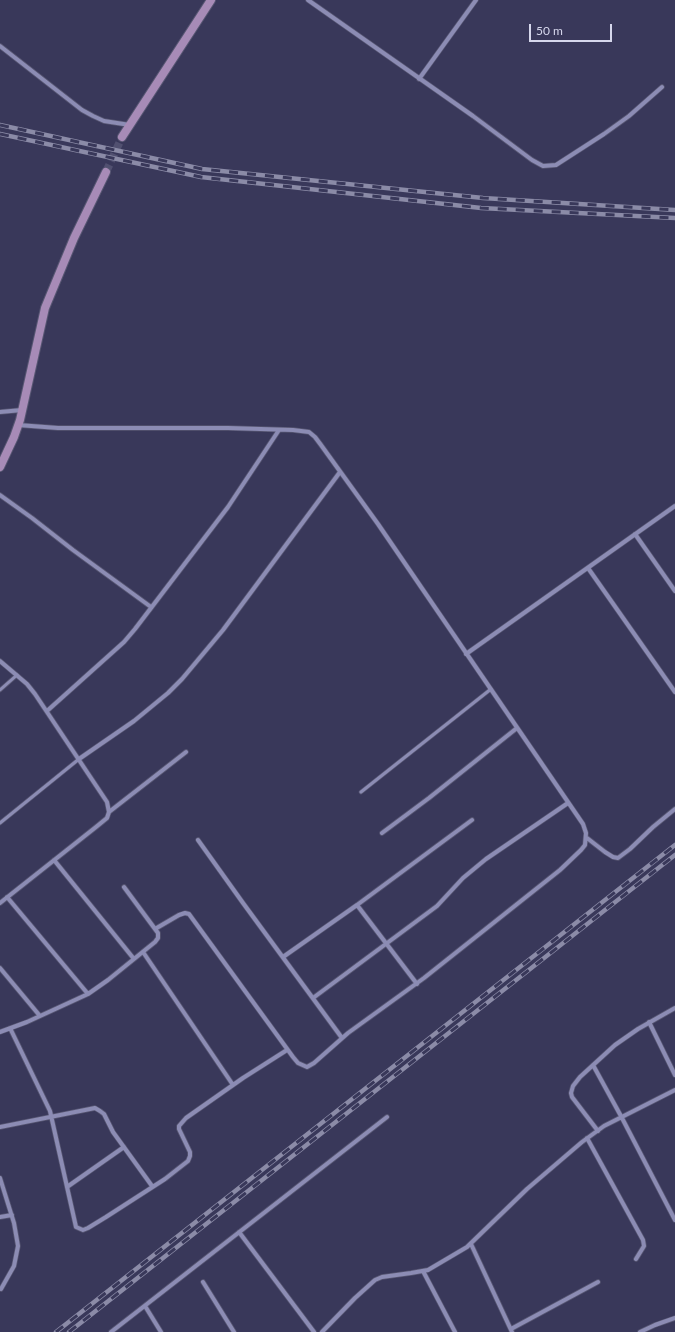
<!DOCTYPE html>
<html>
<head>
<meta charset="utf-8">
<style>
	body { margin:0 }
	#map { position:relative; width:675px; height:1332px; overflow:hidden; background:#39385a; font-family:Lato,sans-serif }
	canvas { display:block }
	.scale { position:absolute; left:529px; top:24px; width:83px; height:18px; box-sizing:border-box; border:2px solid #d6d7ec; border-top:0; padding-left:5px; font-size:12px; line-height:14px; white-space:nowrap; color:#d6d7ec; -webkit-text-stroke:3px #39385a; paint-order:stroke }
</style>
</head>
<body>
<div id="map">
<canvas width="675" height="1332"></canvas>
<div class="scale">50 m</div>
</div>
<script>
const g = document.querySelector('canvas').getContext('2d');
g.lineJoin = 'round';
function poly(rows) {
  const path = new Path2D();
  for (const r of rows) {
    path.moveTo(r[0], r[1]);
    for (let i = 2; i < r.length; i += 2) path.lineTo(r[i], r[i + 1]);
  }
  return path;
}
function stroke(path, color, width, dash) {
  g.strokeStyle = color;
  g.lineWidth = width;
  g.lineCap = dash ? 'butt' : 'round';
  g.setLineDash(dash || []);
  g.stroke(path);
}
stroke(poly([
	[106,172,122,137]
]), '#515070', 8, [8, 4]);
const lane = poly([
	[0,690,17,675],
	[361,792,491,689],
	[0,823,79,759]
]);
const street = poly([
	[308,0,473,116,532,160,543,166,556,165,604,134,629,116,662,87],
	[0,46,82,110,93,116,104,121,130,125],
	[419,79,476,0],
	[0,412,22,410],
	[18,425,58,428,228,428,293,430,309,432,315,437,321,445,378,524,583,824,586,833,585,845,581,850,560,870,424,978,348,1033,314,1063,307,1067,298,1063,293,1057,189,914,185,913,179,915,155,929],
	[0,495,32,518,73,550,151,607],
	[635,534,675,591],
	[588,568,675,692],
	[466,654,675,506],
	[0,661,27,684,35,694,107,802,109,812,107,818,96,827,0,903],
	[47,711,124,642,135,629,228,507,279,430],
	[79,759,134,721,168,693,182,679,223,630,340,472],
	[109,812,186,752],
	[382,833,429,798,517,728],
	[587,838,605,852,613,857,618,858,630,849,653,827,675,809],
	[198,840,243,903,342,1038],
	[54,860,134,959],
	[7,897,88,994],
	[357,905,417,984],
	[143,952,233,1085],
	[283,957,357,905,472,820],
	[0,968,40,1016],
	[313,998,437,906,463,878,486,859,568,803],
	[649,1022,675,1075],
	[10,1028,50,1111,76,1227,83,1230,88,1228,106,1217,165,1179,188,1161,190,1156,190,1152,179,1129,179,1126,186,1118,243,1078,287,1050],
	[0,1032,27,1022,88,994,108,980,155,942,158,938,158,933,124,887],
	[593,1065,622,1118,675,1220],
	[0,1127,95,1108,100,1111,104,1114,113,1132,152,1186],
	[598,1131,572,1097,571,1093,573,1086,580,1077,615,1045,638,1029,675,1008],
	[587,1138,643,1240,644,1246,636,1259],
	[0,1178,14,1223,18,1246,14,1266,1,1289],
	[67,1187,124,1147],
	[0,1217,12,1215],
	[239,1232,314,1332],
	[471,1244,512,1332],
	[423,1271,455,1332],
	[203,1282,234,1332],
	[145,1306,161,1332],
	[511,1329,598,1282],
	[111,1332,387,1117],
	[322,1332,355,1298,375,1280,382,1277,411,1273,428,1270,467,1247,527,1189,582,1142,604,1126,675,1090],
	[640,1332,655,1325,675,1318]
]);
const secondary = poly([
	[122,137,211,0],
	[0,467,14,437,20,420,45,308,74,238,106,172]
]);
stroke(lane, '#575672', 4.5);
stroke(street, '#575672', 5.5);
stroke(secondary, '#575672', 10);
stroke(lane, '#8c8cb4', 3);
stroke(street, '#8c8cb4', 4);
stroke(secondary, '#a78bb7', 8);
const rail = poly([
	[0,125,202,169,483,198,675,210],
	[0,134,201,177,481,208,675,218],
	[56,1332,675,845],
	[69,1332,675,855]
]);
stroke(rail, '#8b8ba7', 4.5);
stroke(rail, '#39385a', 3, [9]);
</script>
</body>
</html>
